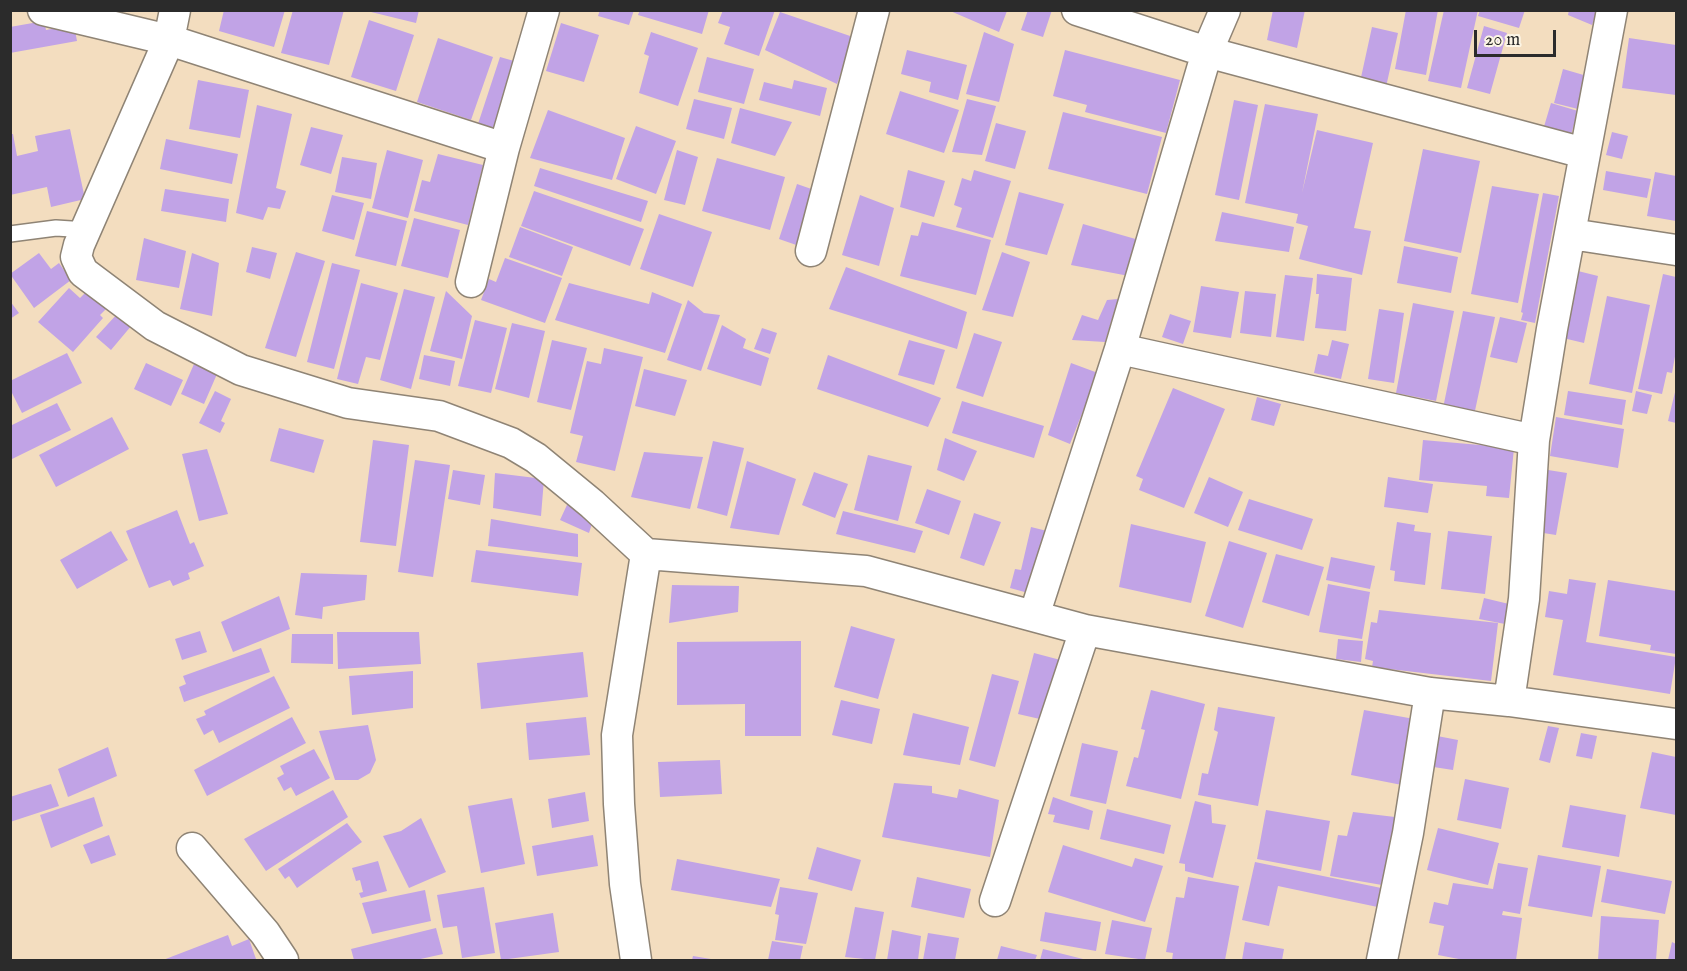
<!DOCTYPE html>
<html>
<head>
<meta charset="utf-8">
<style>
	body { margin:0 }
	#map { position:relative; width:1687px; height:971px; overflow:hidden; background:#f3ddbf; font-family:"IM FELL English",serif }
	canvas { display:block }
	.frame { position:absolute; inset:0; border:12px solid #2b2b2b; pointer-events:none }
	.scale { position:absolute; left:1474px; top:30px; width:82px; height:27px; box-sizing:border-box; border:3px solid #2b2b2b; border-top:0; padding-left:8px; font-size:18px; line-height:21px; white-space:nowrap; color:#2b2b2b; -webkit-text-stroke:4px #fcf5e5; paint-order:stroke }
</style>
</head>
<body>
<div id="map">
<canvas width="1687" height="971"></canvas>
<div class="frame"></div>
<div class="scale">20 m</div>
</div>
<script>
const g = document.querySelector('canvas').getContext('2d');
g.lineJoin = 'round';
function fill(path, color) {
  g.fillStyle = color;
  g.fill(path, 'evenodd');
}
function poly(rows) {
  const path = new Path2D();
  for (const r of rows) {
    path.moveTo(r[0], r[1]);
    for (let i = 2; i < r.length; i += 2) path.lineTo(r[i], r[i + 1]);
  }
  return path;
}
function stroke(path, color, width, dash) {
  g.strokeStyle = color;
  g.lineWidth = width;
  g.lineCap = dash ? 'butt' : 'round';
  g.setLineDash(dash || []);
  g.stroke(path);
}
fill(poly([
	[224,10,285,10,274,47,219,31],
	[293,10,344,10,329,65,281,53],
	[371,10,419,10,416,23,371,12],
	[600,10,634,10,629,25,598,16],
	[640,10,709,10,702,34,638,15],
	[723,10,775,10,759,56,724,44,730,27,718,23],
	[948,10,1006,10,1007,11,999,32],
	[1028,10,1052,10,1043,37,1021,30],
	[1273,10,1305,10,1297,48,1267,40],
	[1406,10,1438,10,1426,75,1395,69],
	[1444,10,1478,10,1461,88,1428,81],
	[1480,10,1525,10,1519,28,1478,16],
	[1569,10,1596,10,1597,11,1592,25,1568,15],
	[780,12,853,37,837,84,765,50],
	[369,20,414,35,396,91,351,77],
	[44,21,46,30,74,25,77,41,10,53,10,27],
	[561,23,599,35,584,82,546,71],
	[1484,26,1507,33,1490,94,1467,88],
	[1372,27,1398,33,1386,87,1360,82],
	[651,32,698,48,678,106,639,93,649,56,644,54],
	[984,32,1014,44,999,102,966,94],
	[438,38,493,57,471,120,417,102],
	[1629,38,1676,45,1676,95,1622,88],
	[907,50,967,65,958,100,929,92,931,82,901,74],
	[1065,50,1180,80,1166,133,1085,112,1087,105,1053,96],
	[500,57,521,63,497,134,477,127],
	[707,57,754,69,744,104,698,92],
	[1563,69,1587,76,1578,109,1554,103],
	[198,80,249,90,240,138,189,129],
	[794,80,827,88,820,116,759,100,764,82,792,89],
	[900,91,959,110,944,153,886,134],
	[694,99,732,108,724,139,686,129],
	[967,99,996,106,982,155,952,152],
	[1234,100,1258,105,1239,200,1215,195],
	[1551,103,1578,111,1570,138,1543,130],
	[1265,104,1318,114,1302,193,1317,130,1373,143,1354,228,1371,231,1362,275,1299,259,1308,226,1296,223,1298,214,1245,203],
	[257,105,292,114,276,188,286,191,280,209,268,207,263,220,236,213],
	[740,108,792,122,775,156,731,143],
	[548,110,625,138,612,180,530,158],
	[1063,112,1162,137,1147,194,1048,169],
	[996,123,1026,131,1015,169,985,161],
	[636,126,676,141,656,194,616,179],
	[311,127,343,135,331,174,300,165],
	[70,129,85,199,51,207,47,187,10,195,10,134,13,134,17,156,38,151,35,136],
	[1612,132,1628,136,1622,159,1606,155],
	[166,139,238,154,232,184,160,169],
	[1423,149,1480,161,1461,253,1404,241],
	[387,150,423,160,408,218,372,208],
	[677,150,698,157,685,205,664,200],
	[438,154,483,165,468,225,414,211,422,180,430,182],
	[342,157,377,163,371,199,335,192],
	[717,158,785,177,770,230,702,211],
	[540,168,648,201,641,222,534,186],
	[908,170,945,181,934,217,900,207],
	[974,170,1011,181,993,238,956,227,962,208,954,205,962,178,971,181],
	[1606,171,1651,179,1647,198,1603,190],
	[1655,172,1676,176,1676,221,1647,216],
	[797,184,823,193,805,248,779,239],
	[1492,186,1539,194,1518,303,1471,294],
	[165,189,229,199,226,222,161,211],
	[534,191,644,229,630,266,521,226],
	[1019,192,1064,204,1047,255,1005,245],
	[1543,193,1559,196,1535,323,1521,320,1523,313,1521,312],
	[332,195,364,203,354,240,322,231],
	[860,195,894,208,879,266,842,255],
	[367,211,407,221,396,266,355,256],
	[1222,212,1294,227,1289,252,1215,241],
	[659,214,712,232,693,287,640,269],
	[414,218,460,230,448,278,401,266],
	[922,222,991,240,976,295,900,276,911,235,918,236],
	[1083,224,1139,240,1129,276,1071,265],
	[520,227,573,247,562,276,509,257],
	[144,238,186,251,179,288,136,280],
	[1404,246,1458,257,1451,293,1397,283],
	[252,247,277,253,270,279,246,272],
	[296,252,325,261,296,357,265,348],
	[1002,252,1030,262,1013,317,982,310],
	[39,253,51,269,59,263,71,280,34,308,10,274],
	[192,253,219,263,212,316,180,309],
	[505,258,562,278,545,323,481,300,489,279,496,282],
	[332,263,360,270,334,369,307,362],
	[846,267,967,312,957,349,829,309],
	[1578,271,1598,276,1584,343,1563,338],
	[1317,274,1352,278,1346,331,1315,328,1319,294,1316,294],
	[1663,274,1676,277,1676,351,1672,373,1667,372,1662,394,1638,389],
	[1285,275,1313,278,1304,341,1276,337],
	[361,283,398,293,380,360,366,357,358,384,337,379],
	[569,283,649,304,652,292,682,304,665,353,555,320],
	[1201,286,1239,292,1231,338,1193,332],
	[69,288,80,298,86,292,106,309,100,315,103,318,73,352,38,322],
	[404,289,435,297,411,389,380,380],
	[446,291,472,316,462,359,430,351],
	[1245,291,1276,294,1271,337,1240,333],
	[1607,296,1650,305,1632,393,1589,384],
	[1118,299,1105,342,1072,340,1082,315,1098,320,1107,300],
	[688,300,704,313,720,315,701,371,667,360],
	[10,301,19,313,10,319],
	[1413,303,1454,311,1436,401,1396,393],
	[1379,309,1404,313,1394,383,1368,379],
	[1463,311,1495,317,1473,420,1442,413],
	[118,313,132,325,111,350,96,337],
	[1170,314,1191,321,1183,344,1162,337],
	[1500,317,1527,323,1517,363,1490,357],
	[475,320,507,328,491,393,458,386],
	[512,323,545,331,529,398,495,389],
	[722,325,746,339,743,348,769,358,761,386,707,369],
	[762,328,777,333,770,354,754,349],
	[974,333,1002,342,983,397,956,388],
	[552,340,587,348,571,410,537,402],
	[909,340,945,350,934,385,898,375],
	[1332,340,1349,344,1341,379,1314,373,1318,354,1328,356],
	[604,348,643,357,615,471,576,462,583,436,570,433,587,361,601,364],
	[67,353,82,383,22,413,10,389,10,381],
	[424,355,455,361,450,386,419,379],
	[828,355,941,398,928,427,817,389],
	[146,363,183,380,171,406,134,389],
	[1071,363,1098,373,1070,444,1048,435],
	[194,364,217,374,204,404,181,394],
	[644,369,687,380,675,416,635,406],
	[1173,388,1225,409,1184,508,1139,490,1143,479,1136,476],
	[1676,388,1676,423,1668,421],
	[215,391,231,399,221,421,225,423,220,433,199,423],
	[1568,391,1626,400,1622,425,1564,415],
	[1636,391,1652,395,1647,414,1632,411],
	[1257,397,1281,404,1274,426,1251,420],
	[962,401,1044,426,1034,458,952,433],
	[57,403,71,430,10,460,10,426],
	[112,417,129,449,56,487,39,455],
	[1556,417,1624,429,1618,468,1550,456],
	[279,428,324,440,314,473,270,461],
	[945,438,977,451,964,481,937,470],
	[373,440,409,445,396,546,360,542],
	[1423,440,1514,448,1509,498,1486,496,1487,486,1419,480],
	[713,441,744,448,727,516,697,508],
	[207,449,228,514,199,521,182,454],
	[644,452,703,457,690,509,631,497],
	[868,455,912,466,898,521,854,510],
	[415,460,450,465,433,577,398,572],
	[747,461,796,479,779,535,730,528],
	[453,470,485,475,480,505,448,499],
	[1548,470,1567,473,1556,535,1537,532],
	[814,472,848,484,835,518,802,505],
	[495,473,544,479,541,516,493,508],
	[1209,477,1243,492,1228,527,1194,513],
	[1388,477,1433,484,1428,513,1384,507],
	[927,489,961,501,949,535,915,523],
	[572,494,596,511,589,533,560,520],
	[1249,499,1313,519,1302,550,1238,530],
	[177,510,190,544,194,542,204,566,188,573,190,579,173,586,170,580,149,588,126,531],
	[843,511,923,531,915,553,836,534],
	[974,513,1001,522,984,566,960,558],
	[491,519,578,534,578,557,488,546],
	[1397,522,1415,525,1414,531,1431,533,1425,585,1394,581,1395,571,1390,570],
	[1131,524,1206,542,1191,603,1119,587],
	[1031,527,1047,531,1032,594,1010,588,1015,569,1021,570],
	[111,531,128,560,77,589,60,560],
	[1448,531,1492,536,1485,594,1441,589],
	[1229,541,1267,553,1243,628,1205,616],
	[476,550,582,563,578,596,471,582],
	[1276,554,1324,567,1309,616,1262,602],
	[1331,557,1375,566,1370,589,1326,580],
	[301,573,367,575,365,600,323,607,322,619,295,615],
	[1569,579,1596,583,1586,642,1676,657,1670,694,1553,675,1563,620,1545,617,1549,591,1567,594],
	[1608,580,1676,591,1676,654,1650,650,1651,645,1599,636],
	[1328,584,1370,592,1362,639,1319,632],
	[672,585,739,586,738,612,669,623],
	[279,596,290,629,233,652,221,622],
	[1484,598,1509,604,1505,624,1479,619],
	[1379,610,1498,623,1491,681,1372,667,1373,661,1365,659,1371,622,1377,623],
	[851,626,895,639,878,699,834,687],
	[200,631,207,652,182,660,175,639],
	[337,632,419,632,421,664,338,669],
	[292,634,333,634,333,664,291,663],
	[1338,639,1363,641,1361,662,1336,659],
	[801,641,801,736,745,736,745,704,677,705,677,642],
	[261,648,270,672,184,702,179,687,186,684,183,676],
	[583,652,588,697,481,709,477,663],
	[1034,653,1068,662,1053,722,1018,714],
	[413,671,413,708,352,715,349,676],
	[992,674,1019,681,995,767,969,760],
	[274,676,290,708,219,743,213,730,204,735,196,719,206,715,204,711],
	[1151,690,1205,704,1181,799,1126,786,1134,757,1138,758,1145,730,1141,729],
	[841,700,880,709,872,744,832,735],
	[1218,707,1275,717,1258,806,1198,795,1202,773,1208,774,1218,732,1214,730],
	[1364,710,1420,720,1407,786,1351,775],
	[913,713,969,727,960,765,903,755],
	[292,717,306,743,207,796,194,770],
	[586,717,590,755,529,760,526,723],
	[368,725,376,760,370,773,358,780,335,780,319,731],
	[1548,726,1559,728,1550,763,1539,760],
	[1581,733,1597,736,1592,759,1576,756],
	[1432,735,1458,740,1453,770,1427,766],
	[1082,743,1118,751,1106,804,1070,796],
	[108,747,117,776,68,797,58,769],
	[314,749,330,778,296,796,291,787,284,791,277,778,284,774,280,766],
	[1652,752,1676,757,1676,815,1640,808],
	[720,760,722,794,660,797,658,762],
	[1465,779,1509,788,1501,829,1457,820],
	[894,783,932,786,932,793,957,798,959,789,999,800,990,857,882,837],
	[51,784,59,806,10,822,10,797],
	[333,790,348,817,266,871,244,839],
	[585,792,589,821,552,828,548,799],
	[94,797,103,826,51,848,40,815],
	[1053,797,1093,811,1089,830,1053,822,1055,815,1048,814],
	[512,798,525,864,481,873,468,806],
	[1195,801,1211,805,1212,823,1226,825,1213,878,1185,871,1185,864,1179,863],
	[1570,805,1626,815,1619,857,1562,847],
	[1107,809,1171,825,1164,854,1100,839],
	[1266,810,1330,821,1321,871,1257,859],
	[1353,812,1395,817,1382,885,1330,876,1338,835,1347,836],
	[421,818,446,872,409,888,383,836,401,831],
	[347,823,362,842,297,888,289,876,285,879,278,869],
	[1438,828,1499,843,1488,885,1427,870],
	[109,835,116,855,91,864,83,845],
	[593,835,598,866,537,876,532,846],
	[1063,845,1132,867,1135,858,1163,866,1145,922,1048,892],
	[817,847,861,860,852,891,808,879],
	[1538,855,1601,866,1592,917,1528,906],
	[677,859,780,879,771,907,671,890],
	[378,861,387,891,361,898,359,893,363,892,360,880,356,881,352,868],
	[1255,862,1391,890,1387,909,1278,886,1269,926,1242,920],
	[1498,863,1528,868,1520,914,1503,911,1502,915,1522,918,1516,960,1464,960,1438,955,1444,926,1429,923,1434,902,1448,905,1453,883,1493,889],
	[1607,869,1672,881,1665,914,1601,902],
	[917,877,971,889,964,918,911,907],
	[1188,877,1239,886,1225,960,1172,960,1173,953,1166,952,1176,897,1184,898],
	[484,887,495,953,462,958,457,926,443,928,437,895],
	[780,887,818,893,806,944,775,940,779,915,775,914],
	[425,890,431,921,372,934,362,903],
	[855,907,884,912,875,960,845,957],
	[1045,912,1101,922,1096,951,1040,941],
	[553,913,559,952,501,960,495,923],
	[1601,916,1659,920,1656,960,1598,960],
	[1112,920,1152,928,1145,960,1105,954],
	[436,928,443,954,416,960,354,960,351,949],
	[892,930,921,936,918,960,887,960],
	[928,933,959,938,955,960,923,960],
	[228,935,232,946,249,939,256,959,163,960],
	[772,941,803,946,800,960,768,960],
	[1245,942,1284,949,1282,960,1242,960],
	[1672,942,1676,944,1676,960,1668,960],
	[1001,946,1037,955,1035,960,997,960],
	[1043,949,1087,960,1040,960],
	[693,956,711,959,711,960,692,960]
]), '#c1a3e6');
const service = poly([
	[10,234,56,228,87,230]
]);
const minor = poly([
	[43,10,169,40,504,148],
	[175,10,169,40,79,245,76,257,83,272,155,326,241,370,348,403,439,416,511,443,536,458,592,504,646,554,866,571,1085,630,1430,693,1509,701,1676,724],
	[1077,10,1207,52,1584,153],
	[1571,234,1676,250],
	[811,251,874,10],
	[471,282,504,148,544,10],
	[1120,349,1534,440],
	[1034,616,1120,349,1207,52,1225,10],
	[1509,701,1524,599,1534,440,1552,329,1612,10],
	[192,848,265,933,283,960],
	[995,901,1085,630],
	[636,960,625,884,619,804,617,735,646,554],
	[1382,960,1408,833,1430,693]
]);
stroke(service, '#8f8475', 18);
stroke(minor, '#8f8475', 33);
stroke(service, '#fff', 15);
stroke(minor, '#fff', 30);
</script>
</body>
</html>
